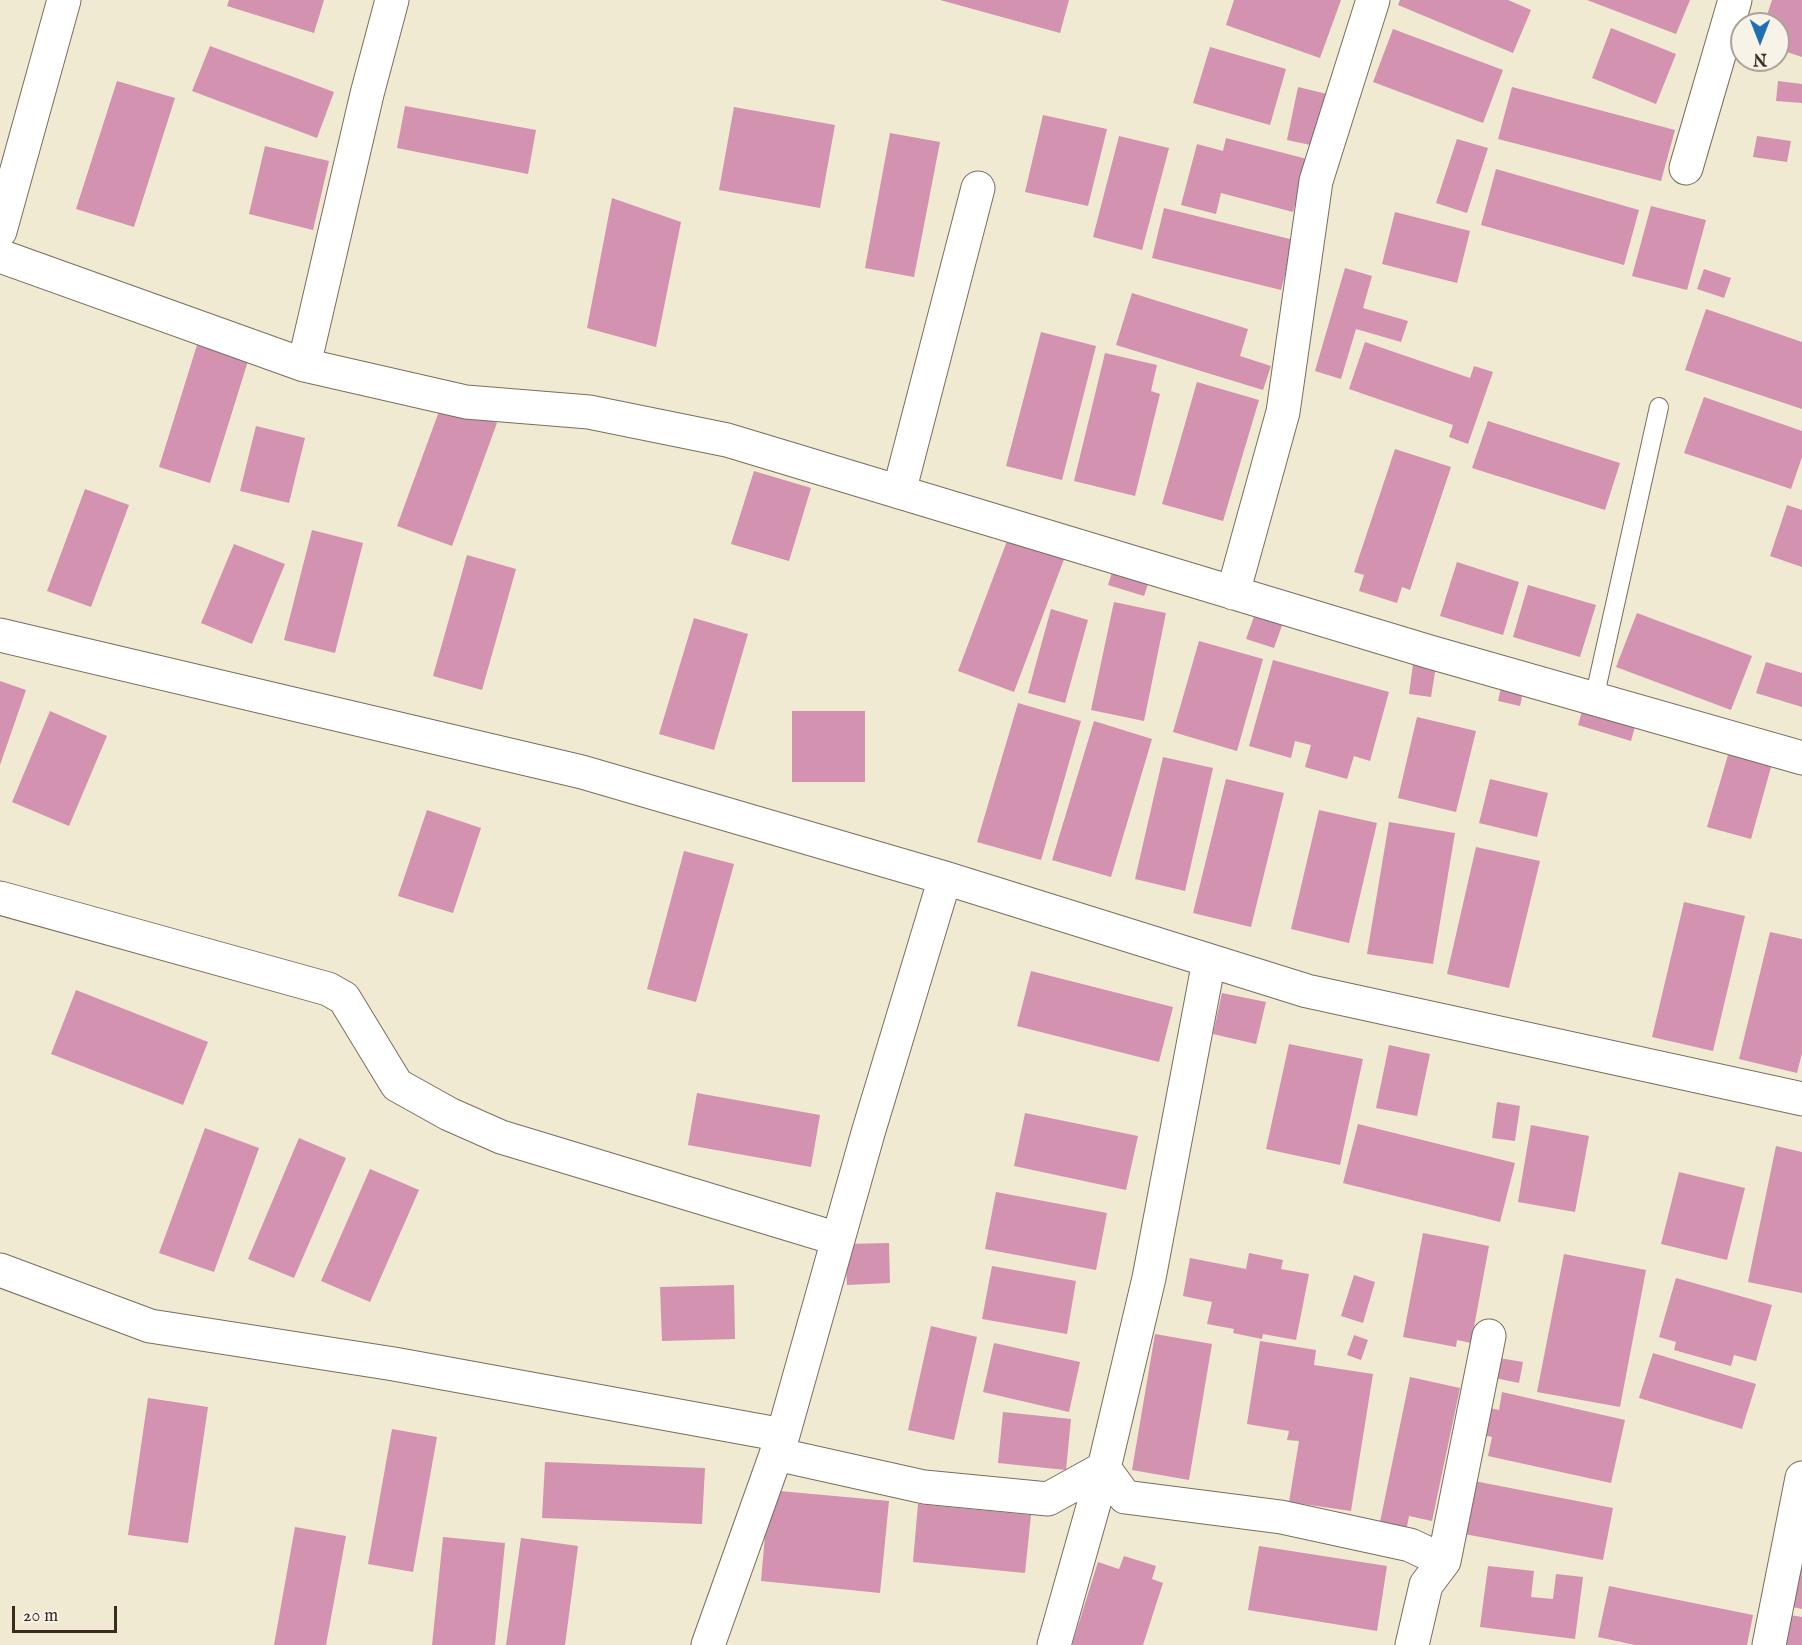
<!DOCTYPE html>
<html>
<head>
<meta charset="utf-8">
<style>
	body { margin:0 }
	#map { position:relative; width:1802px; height:1645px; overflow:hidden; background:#f0ead2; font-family:"IM FELL English",serif }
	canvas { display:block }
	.north { position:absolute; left:1730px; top:12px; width:60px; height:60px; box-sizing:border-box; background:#f7f3e8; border:2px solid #aca397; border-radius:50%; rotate:180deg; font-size:16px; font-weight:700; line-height:24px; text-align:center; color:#3b2a1e }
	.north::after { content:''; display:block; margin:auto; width:21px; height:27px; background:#1f6fb2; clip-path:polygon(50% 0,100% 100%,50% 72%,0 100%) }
	.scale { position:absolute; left:12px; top:1606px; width:105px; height:27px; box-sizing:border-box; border:3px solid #3b2a1e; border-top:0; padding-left:8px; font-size:18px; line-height:21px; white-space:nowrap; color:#3b2a1e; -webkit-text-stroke:4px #f7f3e8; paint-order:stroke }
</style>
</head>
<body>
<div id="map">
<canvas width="1802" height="1645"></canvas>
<div class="north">N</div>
<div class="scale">20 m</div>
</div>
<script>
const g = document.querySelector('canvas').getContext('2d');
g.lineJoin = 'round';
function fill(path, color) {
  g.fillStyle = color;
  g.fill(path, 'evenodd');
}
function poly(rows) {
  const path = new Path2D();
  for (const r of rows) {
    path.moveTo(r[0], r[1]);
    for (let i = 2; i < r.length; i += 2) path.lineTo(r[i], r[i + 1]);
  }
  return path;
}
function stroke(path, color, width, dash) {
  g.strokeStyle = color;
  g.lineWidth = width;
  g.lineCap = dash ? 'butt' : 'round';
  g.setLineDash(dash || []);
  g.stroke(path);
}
fill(poly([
	[229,0,324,0,314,33,227,6],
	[940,0,1069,0,1060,33],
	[1234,0,1341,0,1320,58,1226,25],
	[1400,0,1508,0,1531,10,1513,53,1398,5],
	[1587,0,1690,0,1676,34],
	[1772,0,1802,0,1802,57,1778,49,1778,24,1764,24],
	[1611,28,1676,54,1656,104,1592,78],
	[1393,29,1503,70,1483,123,1373,82],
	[210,46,334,92,317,138,192,91],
	[1210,47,1286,69,1270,125,1193,103],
	[117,81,175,98,134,227,76,209],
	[1778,81,1802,84,1802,103,1776,101],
	[1298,87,1327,94,1315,146,1287,140],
	[1512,87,1675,130,1661,181,1498,139],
	[405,106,536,130,528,174,397,148],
	[734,107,835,125,820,208,719,190],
	[1043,115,1107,129,1088,206,1025,192],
	[890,133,940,142,914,277,865,268],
	[1119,136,1169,148,1142,250,1093,237],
	[1757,136,1791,141,1787,162,1753,157],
	[1226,138,1307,159,1293,212,1221,193,1216,214,1181,205,1197,144,1223,151],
	[1457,139,1488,148,1467,213,1436,203],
	[265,146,329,161,313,230,249,214],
	[1496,169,1639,210,1624,265,1481,225],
	[612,198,681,222,656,347,587,328],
	[1651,206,1706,220,1687,290,1632,276],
	[1164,208,1294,240,1281,290,1152,258],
	[1395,212,1470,231,1457,283,1382,264],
	[1345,268,1372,276,1363,308,1408,321,1401,342,1356,329,1341,379,1315,371],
	[1704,269,1731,278,1724,298,1697,289],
	[1132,293,1248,329,1240,356,1271,366,1263,390,1116,345],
	[1706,309,1802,342,1802,409,1685,370],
	[1041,332,1096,346,1062,480,1006,466],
	[1365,342,1470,378,1474,366,1493,372,1468,444,1449,437,1453,425,1349,389],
	[197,345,248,361,210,483,159,467],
	[1105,353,1157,365,1151,391,1160,394,1135,496,1074,481],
	[1197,382,1259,400,1223,521,1162,504],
	[1704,397,1802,431,1802,457,1791,489,1684,453],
	[442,403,497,423,452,546,397,526],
	[1488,421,1620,463,1605,510,1472,468],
	[256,426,305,438,289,503,240,491],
	[1395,449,1451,467,1410,590,1402,587,1397,603,1359,591,1364,575,1354,572],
	[754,471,811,488,789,561,731,544],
	[85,489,129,505,91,607,47,591],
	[1787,505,1802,510,1802,567,1770,556],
	[312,530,363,543,335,653,284,640],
	[1010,533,1066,554,1014,692,958,671],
	[234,544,285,564,252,644,201,623],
	[467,555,516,569,482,690,433,676],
	[1457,562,1519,582,1503,635,1440,616],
	[1115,563,1151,575,1144,596,1108,585],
	[1528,585,1596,605,1580,657,1513,637],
	[1114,602,1166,613,1144,721,1091,710],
	[1051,609,1088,620,1065,703,1028,693],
	[1256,611,1284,620,1274,648,1246,639],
	[1637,613,1752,656,1731,710,1616,667],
	[694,618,748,634,714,750,659,734],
	[1199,641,1263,659,1237,751,1173,732],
	[1273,660,1389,692,1370,761,1354,756,1347,779,1305,767,1311,745,1295,741,1291,758,1249,746],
	[1766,662,1802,673,1802,707,1756,693],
	[1413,664,1436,666,1431,697,1409,694],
	[0,681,26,690,0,765],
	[1502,683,1524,688,1520,706,1498,701],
	[1585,701,1638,716,1631,741,1578,725],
	[1018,703,1081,721,1041,860,977,842],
	[50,711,107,736,69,826,12,802],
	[792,711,865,711,865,782,792,782],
	[1417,717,1476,731,1456,812,1398,798],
	[1094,721,1152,739,1111,877,1052,860],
	[1730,748,1773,760,1751,839,1707,827],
	[1163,757,1213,768,1185,891,1135,879],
	[1226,779,1284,793,1251,927,1193,913],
	[1490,779,1548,793,1537,837,1479,823],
	[427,810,481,828,453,913,398,896],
	[1319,810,1377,823,1349,943,1291,929],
	[1389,822,1455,833,1433,964,1367,954],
	[1476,847,1540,861,1509,988,1447,974],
	[684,851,734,864,696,1002,647,989],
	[1684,902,1745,916,1713,1051,1652,1037],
	[1770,932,1802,939,1802,1053,1797,1073,1739,1059],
	[1031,971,1173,1007,1159,1062,1017,1026],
	[76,990,208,1042,183,1105,51,1054],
	[1222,993,1266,1002,1256,1044,1213,1034],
	[1289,1044,1363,1059,1340,1165,1266,1149],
	[1389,1045,1430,1054,1417,1116,1376,1108],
	[697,1093,820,1115,811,1167,688,1145],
	[1497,1102,1520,1106,1515,1141,1492,1138],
	[1025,1113,1138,1136,1126,1190,1014,1166],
	[1358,1124,1515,1163,1500,1222,1343,1183],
	[1531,1125,1589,1136,1575,1212,1518,1202],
	[205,1128,259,1148,214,1272,159,1253],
	[299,1138,346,1158,294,1278,248,1259],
	[1776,1146,1802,1152,1802,1293,1748,1282],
	[370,1169,419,1190,370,1302,321,1281],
	[1679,1172,1745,1188,1727,1260,1661,1244],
	[996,1192,1107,1213,1096,1270,985,1249],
	[1423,1233,1489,1246,1471,1343,1457,1340,1456,1347,1403,1337],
	[889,1243,890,1283,847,1285,845,1244],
	[1249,1253,1283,1260,1281,1269,1309,1274,1296,1340,1263,1334,1262,1339,1233,1333,1234,1329,1207,1324,1212,1302,1183,1296,1190,1258,1246,1269],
	[1564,1254,1646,1270,1620,1407,1537,1392],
	[992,1266,1076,1281,1067,1334,982,1319],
	[1354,1275,1375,1282,1363,1323,1341,1316],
	[1676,1278,1772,1305,1756,1361,1734,1355,1731,1366,1674,1350,1676,1342,1659,1337],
	[734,1285,735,1339,662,1341,660,1287],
	[931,1326,977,1337,954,1440,908,1430],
	[1155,1334,1212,1344,1189,1480,1132,1470],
	[1354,1335,1368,1340,1361,1360,1347,1355],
	[1260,1341,1316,1350,1314,1365,1373,1374,1351,1511,1289,1502,1299,1441,1287,1440,1289,1431,1247,1424],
	[994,1343,1080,1362,1069,1412,983,1392],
	[1653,1353,1756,1384,1742,1429,1639,1398],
	[1499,1358,1523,1362,1519,1383,1495,1378],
	[1410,1377,1460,1388,1432,1521,1409,1516,1406,1532,1379,1527],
	[1502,1392,1625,1420,1611,1483,1488,1456,1492,1437,1479,1434,1485,1407,1499,1410],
	[148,1398,208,1407,188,1543,128,1535],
	[1003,1412,1071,1419,1066,1470,998,1463],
	[392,1429,437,1437,413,1572,368,1564],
	[545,1462,705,1468,702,1524,542,1518],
	[1469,1480,1613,1508,1603,1560,1459,1533],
	[769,1490,889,1501,880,1593,761,1581],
	[918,1504,1031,1515,1025,1573,913,1562],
	[295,1527,346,1536,326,1645,274,1645],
	[443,1537,505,1543,495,1645,432,1645],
	[521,1538,578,1546,565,1645,506,1645],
	[1802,1542,1802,1609,1787,1606],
	[1259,1546,1387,1566,1377,1631,1248,1610],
	[1124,1556,1156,1566,1152,1579,1163,1583,1143,1645,1072,1645,1098,1562,1119,1569],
	[1488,1566,1534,1571,1531,1597,1553,1599,1556,1574,1583,1577,1575,1639,1480,1627],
	[1609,1586,1753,1615,1747,1645,1635,1645,1598,1637],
	[1784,1614,1802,1617,1802,1645,1778,1645]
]), '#d292b0');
const service = poly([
	[1594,699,1659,407]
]);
const minor = poly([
	[1686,168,1735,0],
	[0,231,64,0],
	[0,256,304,365,466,402,589,412,727,440,1430,652,1802,758],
	[304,365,367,94,392,0],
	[899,492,978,188],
	[1233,593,1283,412,1316,181,1373,0],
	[0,635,582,772,945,878,1307,991,1802,1099],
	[0,898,328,989,344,998,397,1085,449,1114,501,1137,838,1239],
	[0,1270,150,1326,394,1364,783,1435],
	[776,1454,924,1487,1048,1499,1104,1468,1125,1497,1281,1517,1410,1545,1444,1561,1426,1585,1412,1645],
	[1444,1561,1489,1336],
	[708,1645,783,1435,868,1133,945,878],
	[1054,1645,1104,1468,1149,1278,1209,961],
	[1769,1645,1802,1478]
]);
stroke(service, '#7a6d5d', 20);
stroke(minor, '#7a6d5d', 35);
stroke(service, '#fff', 18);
stroke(minor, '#fff', 33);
</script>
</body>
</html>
